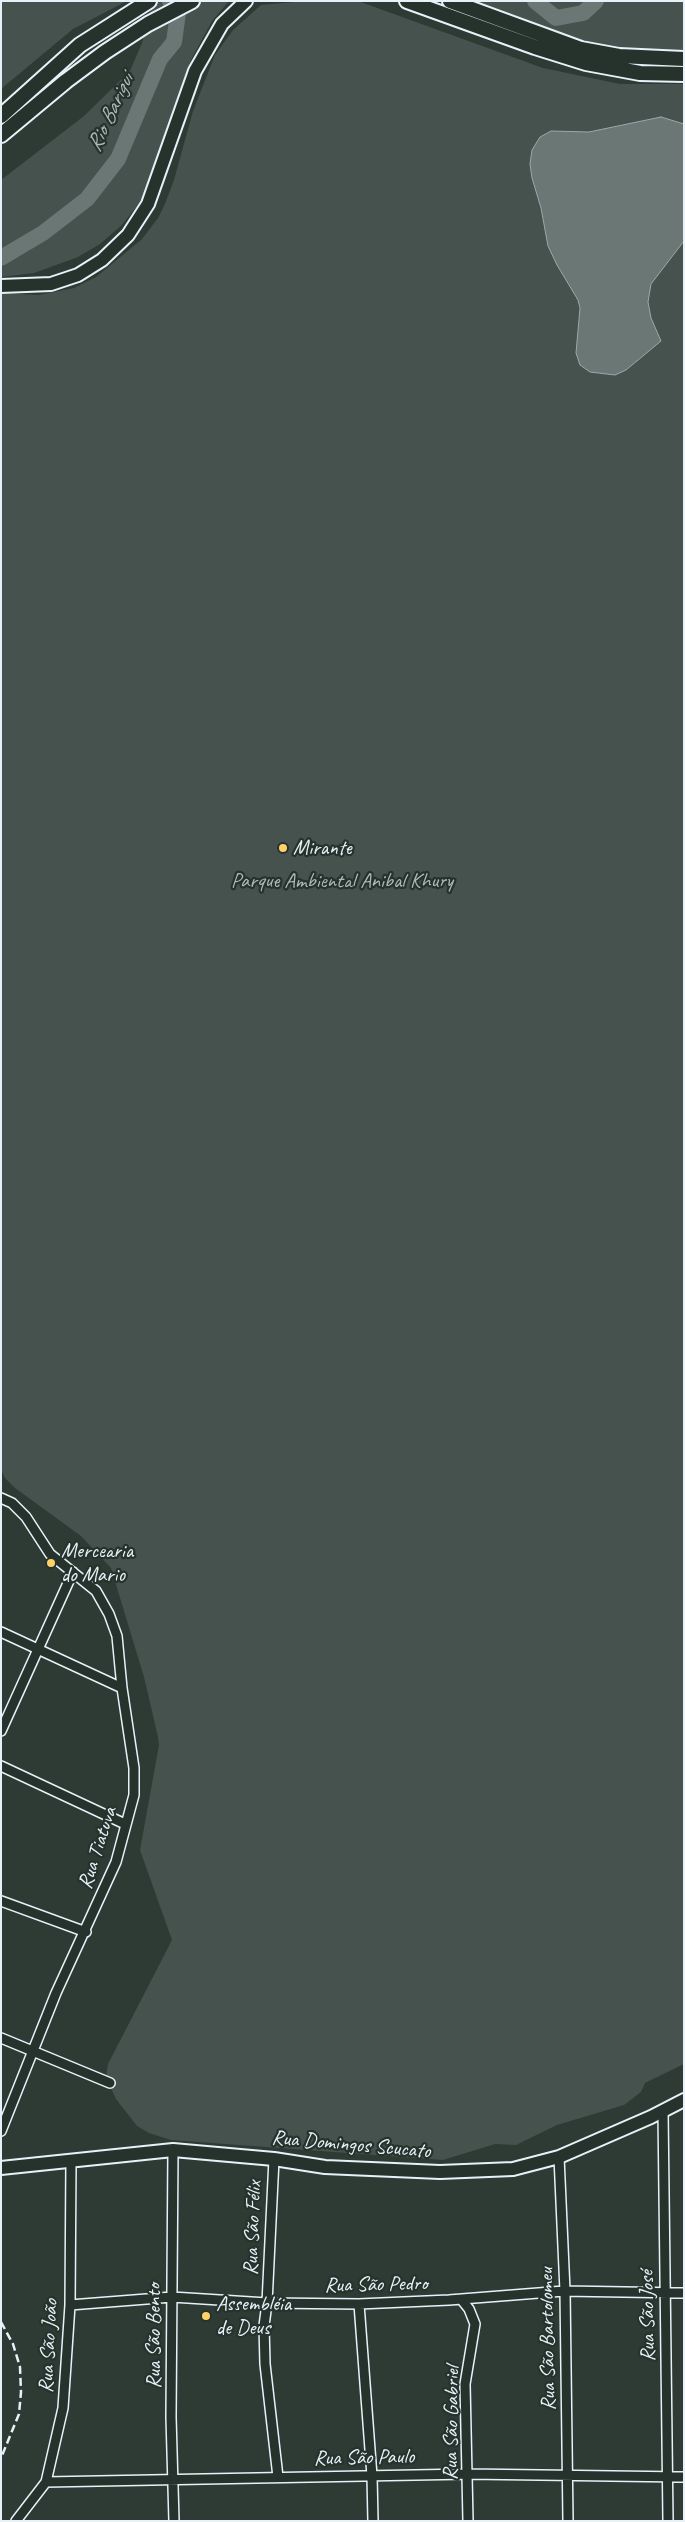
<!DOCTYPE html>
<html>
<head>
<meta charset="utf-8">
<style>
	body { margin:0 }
	#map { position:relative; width:685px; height:2522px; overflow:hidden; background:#2e3b35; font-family:Caveat,sans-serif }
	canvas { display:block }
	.frame { position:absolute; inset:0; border:2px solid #e8f1f8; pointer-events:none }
</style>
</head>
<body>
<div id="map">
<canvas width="685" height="2522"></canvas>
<div class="frame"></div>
</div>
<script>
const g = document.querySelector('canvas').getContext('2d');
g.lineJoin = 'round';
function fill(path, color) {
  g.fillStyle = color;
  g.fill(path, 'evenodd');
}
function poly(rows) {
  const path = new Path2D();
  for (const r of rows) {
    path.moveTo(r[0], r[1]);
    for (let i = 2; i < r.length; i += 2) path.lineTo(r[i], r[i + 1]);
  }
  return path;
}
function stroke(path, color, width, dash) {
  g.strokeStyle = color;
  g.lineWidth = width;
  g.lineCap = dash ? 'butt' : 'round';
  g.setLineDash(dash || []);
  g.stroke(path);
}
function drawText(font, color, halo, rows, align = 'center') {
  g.font = font + ' Caveat,sans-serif';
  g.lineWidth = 4.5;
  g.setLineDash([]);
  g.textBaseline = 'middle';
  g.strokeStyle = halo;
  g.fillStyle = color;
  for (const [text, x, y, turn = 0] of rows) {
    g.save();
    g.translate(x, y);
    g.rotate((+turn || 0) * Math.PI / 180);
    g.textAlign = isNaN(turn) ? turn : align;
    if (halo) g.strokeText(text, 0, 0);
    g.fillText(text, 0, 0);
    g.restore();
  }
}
fill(poly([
	[1,1,127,1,73,29,1,89],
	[153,1,229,1,212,21,192,58,157,162,140,202,122,225,100,244,78,257,34,273,1,277,1,180,84,116,130,71,142,43],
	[306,1,358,1,543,68,620,84,684,84,684,2064,645,2083,641,2092,624,2105,557,2125,516,2145,495,2144,443,2160,171,2140,149,2133,137,2126,116,2099,106,2077,108,2064,172,1940,140,1850,159,1745,158,1737,144,1677,111,1568,81,1536,15,1488,5,1478,1,1470,1,293,39,295,74,288,96,277,142,239,158,218,165,204,174,180,193,111,215,55,233,30,261,5],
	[470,1,684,1,684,55,555,40]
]), '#45524e');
const water = poly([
	[661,117,684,124,684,241,651,284,648,302,651,318,661,341,626,370,615,375,590,372,580,365,576,353,580,308,578,300,557,265,548,246,541,208,532,178,530,164,532,150,540,137,551,131,589,132,661,117]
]);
fill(water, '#6b7775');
stroke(water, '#9da8a9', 1);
stroke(poly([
	[535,1,556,18,583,13,596,1],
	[1,258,43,233,87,199,118,159,160,59,174,42,178,13,170,1]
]), '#6b7775', 16);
const minor = poly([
	[1,1498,12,1503,26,1517,50,1554,96,1591,109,1614,117,1636,122,1688,134,1768,134,1795,116,1862,56,1993,1,2131],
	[1,1632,122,1688],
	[1,1731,73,1572],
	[1,1766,125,1824],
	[1,1901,86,1932],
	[1,2038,110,2083],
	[663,2111,668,2521],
	[173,2150,171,2417,174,2521],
	[559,2157,565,2291,568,2521],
	[274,2159,267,2303,264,2326,265,2364,278,2477],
	[461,2299,469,2309,475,2324,465,2384,468,2521],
	[359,2304,372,2476,373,2521],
	[70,2305,172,2297,267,2303,359,2304,449,2300,564,2291,684,2293],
	[46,2482,468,2474,684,2477],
	[16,2521,46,2482,63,2408,70,2305,71,2161]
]);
const secondary = poly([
	[1,286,51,284,78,275,102,260,128,235,148,204,195,71,222,24,246,1],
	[1,2168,173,2150,274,2159,325,2167,440,2172,513,2169,559,2157,651,2117,684,2100]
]);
const primary = poly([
	[407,1,535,47,586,63,640,73,684,74],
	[450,1,581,49,619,56,684,59],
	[1,116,80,45,149,1],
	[1,135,66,81,105,52,148,24,192,1]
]);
stroke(minor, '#e8f1f8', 12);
stroke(secondary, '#e8f1f8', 16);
stroke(primary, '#e8f1f8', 18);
stroke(minor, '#26332d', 9);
stroke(secondary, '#26332d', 12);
stroke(primary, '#26332d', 14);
stroke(poly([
	[1,2322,13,2344,20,2367,21,2392,19,2414,1,2458]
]), '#e8f1f8', 2.5, [8, 4]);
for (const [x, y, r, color] of [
	[283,848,5,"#ffd166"],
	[51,1563,5,"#ffd166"],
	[206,2316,5,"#ffd166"]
]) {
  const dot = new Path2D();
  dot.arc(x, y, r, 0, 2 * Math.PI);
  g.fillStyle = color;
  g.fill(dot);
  stroke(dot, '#26332d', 2);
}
drawText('21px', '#e8f1f8', '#26332d', [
	["Mirante",293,848],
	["Mercearia",61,1551],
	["do Mario",61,1575],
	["Assembléia",216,2304],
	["de Deus",216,2328]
], 'left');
drawText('21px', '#afb9bc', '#26332d', [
	["Parque Ambiental Anibal Khury",342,881]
]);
drawText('21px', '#e8f1f8', '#26332d', [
	["Rua Tiatuva",98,1848,-72],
	["Rua Domingos Scucato",351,2145,5],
	["Rua São Félix",253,2228,-88],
	["Rua São Pedro",376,2285,-1],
	["Rua São José",648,2316,-91],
	["Rua São Bento",154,2336,-90],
	["Rua São Bartolomeu",548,2339,-91],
	["Rua São João",49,2346,-87],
	["Rua São Gabriel",452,2423,-89],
	["Rua São Paulo",364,2458,-1]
]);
drawText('italic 22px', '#b0babd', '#26332d', [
	["Rio Barigui",111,113,-65]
]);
</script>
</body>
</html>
